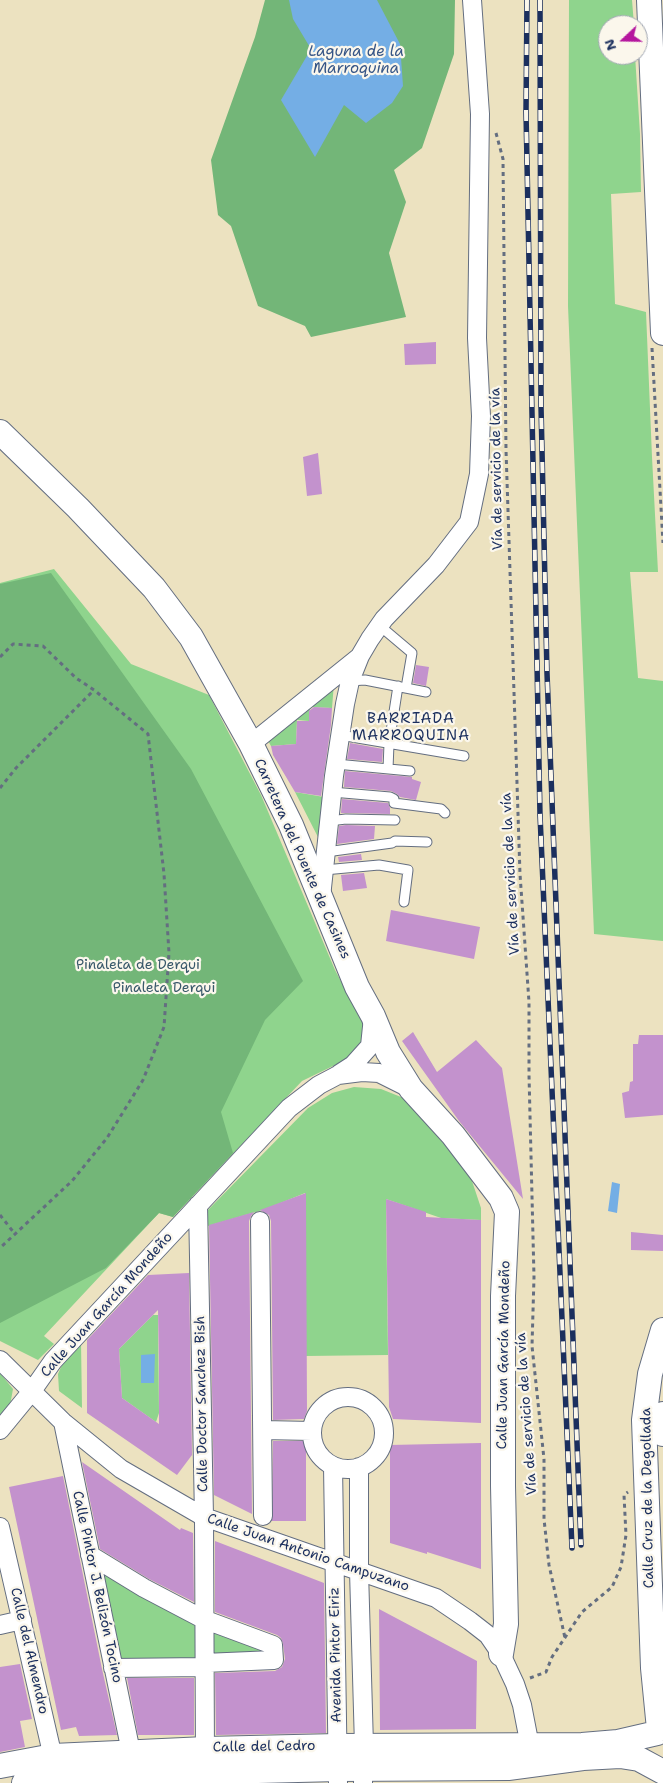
<!DOCTYPE html>
<html>
<head>
<meta charset="utf-8">
<style>
	body { margin:0 }
	#map { position:relative; width:663px; height:1783px; overflow:hidden; background:#ece2c0; font-family:"Shantell Sans",sans-serif }
	canvas { display:block }
	.north { position:absolute; left:598px; top:15px; width:50px; height:50px; box-sizing:border-box; background:#fbf7ec; border:1px solid #a1a7b3; border-radius:50%; rotate:249deg; font-size:14px; font-weight:700; line-height:20px; text-align:center; color:#1b2f5e }
	.north::after { content:''; display:block; margin:auto; width:18px; height:22px; background:#b5179e; clip-path:polygon(50% 0,100% 100%,50% 72%,0 100%) }
</style>
</head>
<body>
<div id="map">
<canvas width="663" height="1783"></canvas>
<div class="north">N</div>
</div>
<script>
const g = document.querySelector('canvas').getContext('2d');
g.lineJoin = 'round';
function fill(path, color) {
  g.fillStyle = color;
  g.fill(path, 'evenodd');
}
function poly(rows) {
  const path = new Path2D();
  for (const r of rows) {
    if (r.length === 3) {
      path.moveTo(r[0] + r[2], r[1]);
      path.arc(r[0], r[1], r[2], 0, 2 * Math.PI);
      continue;
    }
    path.moveTo(r[0], r[1]);
    for (let i = 2; i < r.length; i += 2) path.lineTo(r[i], r[i + 1]);
  }
  return path;
}
function stroke(path, color, width, dash) {
  g.strokeStyle = color;
  g.lineWidth = width;
  g.lineCap = dash ? 'butt' : 'round';
  g.setLineDash(dash || []);
  g.stroke(path);
}
function drawText(font, color, halo, rows, align = 'center') {
  g.font = font + ' "Shantell Sans",sans-serif';
  g.lineWidth = 4.5;
  g.setLineDash([]);
  g.textBaseline = 'middle';
  g.strokeStyle = halo;
  g.fillStyle = color;
  for (const [text, x, y, turn = 0] of rows) {
    g.save();
    g.translate(x, y);
    g.rotate((+turn || 0) * Math.PI / 180);
    g.textAlign = isNaN(turn) ? turn : align;
    if (halo) g.strokeText(text, 0, 0);
    g.fillText(text, 0, 0);
    g.restore();
  }
}
fill(poly([
	[569,0,632,0,634,25,608,25,608,55,635,55,640,134,641,192,611,194,615,304,646,312,652,457,658,572,630,572,638,678,663,681,663,941,594,934,568,306],
	[54,569,131,664,209,695,261,795,335,970,364,1025,364,1051,302,1081,173,1217,159,1213,44,1336,54,1344,38,1360,0,1341,0,583],
	[334,683,332,708,310,707,309,721,297,720,296,744,271,746,267,739],
	[295,792,324,797,321,843],
	[354,1087,381,1089,406,1099,434,1130,471,1178,481,1208,481,1220,441,1218,386,1199,388,1355,306,1356,305,1193,266,1209,208,1226,207,1211,308,1108,332,1093],
	[153,1315,158,1315,159,1413,156,1422,122,1398,119,1349],
	[81,1342,82,1408,59,1391,58,1374,64,1360],
	[0,1373,13,1389,9,1411,0,1417],
	[97,1564,197,1621,198,1661,119,1662],
	[210,1627,268,1647,269,1655,211,1658]
]), '#8fd48d');
fill(poly([
	[265,0,455,0,454,54,422,148,394,170,406,202,389,253,406,317,311,337,305,326,258,306,231,226,218,215,211,160,255,37],
	[51,573,191,769,303,981,265,1020,221,1112,233,1153,173,1217,159,1213,106,1268,0,1323,0,584]
]), '#73b678');
fill(poly([
	[289,0,377,0,400,44,403,86,392,103,366,123,344,105,315,157,281,100,311,49,293,19],
	[612,1182,620,1184,617,1213,608,1211],
	[155,1354,154,1383,141,1383,141,1355]
]), '#74aee5');
fill(poly([
	[436,342,436,364,405,365,404,344],
	[318,453,322,494,307,496,303,457],
	[416,665,429,667,426,686,413,683],
	[314,707,332,708,331,725,321,796,295,792,273,755,271,746,296,744,297,721,309,721,309,711],
	[350,743,383,749,382,762,347,759],
	[345,771,412,777,412,779,421,782,416,800,400,797,397,794,391,791,344,787],
	[342,799,388,803,390,808,390,814,341,813],
	[346,825,375,826,374,839,337,844,339,826],
	[361,854,362,860,339,862,338,857],
	[364,873,367,888,343,891,341,875],
	[391,910,480,927,474,959,386,941],
	[413,1032,437,1072,476,1040,502,1068,523,1199,459,1121,402,1041],
	[639,1035,663,1035,663,1115,625,1118,622,1093,629,1091,630,1082,633,1081,633,1044,638,1044],
	[306,1193,307,1411,304,1419,273,1420,271,1221,269,1215,260,1210],
	[386,1199,426,1212,426,1217,481,1220,481,1423,393,1419,389,1407],
	[254,1212,251,1216,249,1221,252,1514,214,1495,209,1225],
	[631,1232,663,1235,663,1251,631,1250],
	[189,1273,192,1455,177,1475,87,1413,87,1340,148,1275],
	[158,1310,159,1365,159,1424,122,1398,119,1349],
	[273,1441,305,1441,306,1445,306,1521,272,1521],
	[481,1443,481,1569,427,1552,427,1554,390,1543,390,1445],
	[82,1462,180,1530,181,1528,193,1533,194,1602,149,1579,100,1549],
	[63,1476,102,1669,117,1735,79,1736,76,1727,61,1730,9,1487],
	[215,1541,324,1583,326,1733,216,1735,215,1673,275,1671,282,1667,285,1659,283,1644,281,1638,277,1635,215,1612],
	[379,1609,477,1661,476,1729,380,1730],
	[20,1664,32,1719,20,1721,25,1747,0,1752,0,1667],
	[127,1678,194,1678,194,1735,138,1735]
]), '#c392cd');
const lane = poly([
	[380,626,412,653,406,688],
	[350,681,365,680,426,692],
	[340,735,464,756],
	[336,764,410,771],
	[388,769,389,744,398,686],
	[332,792,390,797,394,799,394,803,441,809,445,813],
	[329,821,346,819,395,820],
	[326,852,392,843,395,841,427,842],
	[324,870,379,865,408,870,404,902]
]);
const street = poly([
	[251,744,358,658],
	[321,897,334,776,345,704,350,681,360,656,370,639,384,619,436,565,469,522,479,474,481,416,477,338,480,114,472,0],
	[339,1074,353,1065,370,1046,373,1017],
	[198,1205,204,1517,205,1760],
	[260,1221,263,1516],
	[0,1360,63,1422,121,1469,204,1517,436,1598,470,1621,488,1635,501,1654,515,1684,522,1705,528,1736,529,1757],
	[348,1433,36],
	[63,1422,131,1752],
	[0,1430,32,1391,53,1361,289,1108,319,1085,338,1075,362,1072,379,1073,411,1089],
	[263,1430,312,1431],
	[333,1466,338,1783],
	[359,1467,359,1571,364,1746,363,1783],
	[0,1527,55,1766],
	[90,1555,144,1588,203,1619,273,1645,274,1660,204,1663],
	[0,1625,22,1620],
	[113,1668,204,1667]
]);
const secondary = poly([
	[649,0,663,333],
	[0,432,78,508,154,588,191,637,251,744,291,825,357,987,373,1016,388,1052,411,1089,453,1135,501,1198,507,1212,503,1296,503,1486,506,1624,501,1654],
	[663,1414,663,1434],
	[659,1729,653,1668,644,1420,650,1374,663,1330],
	[0,1766,53,1756,206,1749,338,1746,582,1745,618,1742,657,1733],
	[24,1783,57,1776,338,1769,508,1768,583,1758,620,1756,639,1759,663,1772]
]);
stroke(lane, '#646e80', 11);
stroke(street, '#646e80', 20);
stroke(secondary, '#646e80', 26);
stroke(poly([
	[496,133,503,159,506,450,520,874,529,1002,529,1075,534,1277,532,1346,544,1459,544,1519,549,1565,565,1638],
	[652,348,663,543],
	[0,657,13,644,43,646,76,678,94,690,148,734,164,874,169,953,164,1027,143,1080,107,1138,72,1181,0,1248],
	[0,788,16,768,94,690],
	[0,1215,15,1234],
	[530,1678,546,1672,552,1657,582,1612,612,1587,621,1567,626,1535,624,1495,628,1492]
]), '#646e80', 3, [4, 4]);
stroke(lane, '#fff', 9);
stroke(street, '#fff', 18);
stroke(secondary, '#fff', 24);
const rail = poly([
	[527,0,526,112,540,815,572,1548],
	[540,0,541,406,547,673,581,1545]
]);
stroke(rail, '#1b2f5e', 5.5);
stroke(rail, '#fbf7ec', 4, [11]);
drawText('14px', '#1b2f5e', '#fbf7ec', [
	["Vía de servicio de la vía",497,469,-91],
	["Carretera del Puente de Casines",302,859,66],
	["Vía de servicio de la vía",511,874,-93],
	["Calle Juan García Mondeño",107,1305,-48],
	["Calle Juan García Mondeño",504,1355,-89],
	["Calle Doctor Sanchez Bish",202,1404,-91],
	["Vía de servicio de la vía",527,1414,-94],
	["Calle Cruz de la Degollada",648,1498,-91],
	["Calle Juan Antonio Campuzano",308,1553,19],
	["Calle Pintor J. Belizón Tocino",97,1587,78],
	["Calle del Almendro",29,1651,77],
	["Avenida Pintor Eiriz",336,1655,-91],
	["Calle del Cedro",264,1747,-1]
]);
drawText('14px', '#38586a', '#fbf7ec', [
	["Pinaleta de Derqui",138,965],
	["Pinaleta Derqui",164,988]
]);
drawText('italic 15px', '#365586', '#fbf7ec', [
	["Laguna de la",356,52],
	["Marroquina",356,69]
]);
g.letterSpacing = '1px';
drawText('15px', '#1b2f5e', '#fbf7ec', [
	["BARRIADA",411,719],
	["MARROQUINA",411,736]
]);
g.letterSpacing = '0px';
</script>
</body>
</html>
